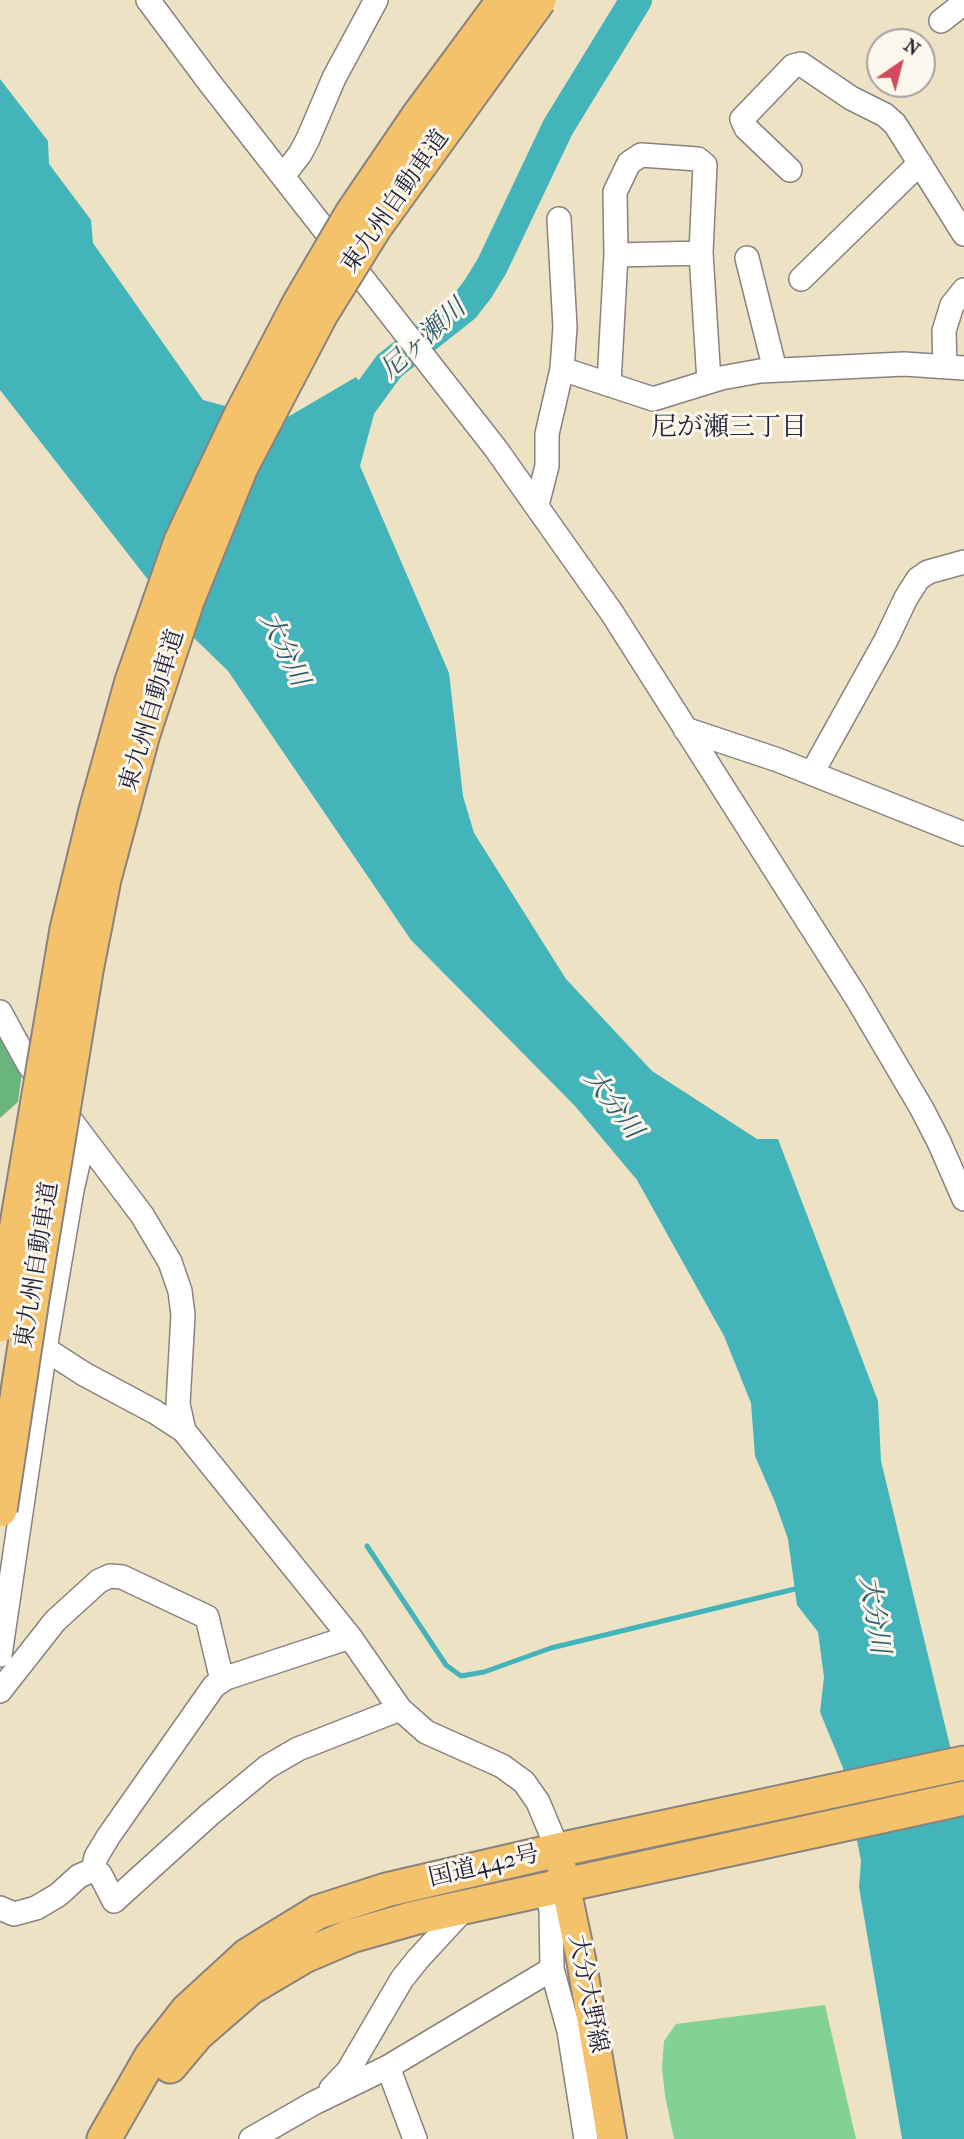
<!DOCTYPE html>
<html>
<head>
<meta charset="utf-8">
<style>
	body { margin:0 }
	#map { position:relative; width:964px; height:2139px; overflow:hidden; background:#eee2c4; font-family:"IM FELL French Canon",serif }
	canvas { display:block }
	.north { position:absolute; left:866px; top:28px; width:70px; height:70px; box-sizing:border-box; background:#fbf7ec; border:2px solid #a4a2a5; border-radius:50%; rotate:35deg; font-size:19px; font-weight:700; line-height:28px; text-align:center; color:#22223b }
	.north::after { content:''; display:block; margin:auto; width:24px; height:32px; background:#d1495b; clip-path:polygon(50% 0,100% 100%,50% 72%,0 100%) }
</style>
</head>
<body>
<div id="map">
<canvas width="964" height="2139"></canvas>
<div class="north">N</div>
</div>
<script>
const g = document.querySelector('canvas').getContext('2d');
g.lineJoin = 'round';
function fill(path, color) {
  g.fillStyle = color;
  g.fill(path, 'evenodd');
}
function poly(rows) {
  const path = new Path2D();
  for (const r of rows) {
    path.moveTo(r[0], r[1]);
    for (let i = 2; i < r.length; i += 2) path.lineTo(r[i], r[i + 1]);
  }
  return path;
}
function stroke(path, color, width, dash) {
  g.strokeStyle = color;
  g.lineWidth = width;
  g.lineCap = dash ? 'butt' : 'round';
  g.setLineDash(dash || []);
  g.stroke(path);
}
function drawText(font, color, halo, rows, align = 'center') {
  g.font = font + ' "IM FELL French Canon","Noto Serif JP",serif';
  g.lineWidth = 6;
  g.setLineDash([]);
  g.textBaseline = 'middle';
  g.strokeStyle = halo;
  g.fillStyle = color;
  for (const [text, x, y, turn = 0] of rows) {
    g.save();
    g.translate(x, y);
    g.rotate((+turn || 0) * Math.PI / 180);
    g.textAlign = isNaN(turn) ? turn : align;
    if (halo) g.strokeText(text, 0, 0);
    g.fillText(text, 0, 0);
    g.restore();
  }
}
fill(poly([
	[825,2005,856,2139,674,2139,665,2096,662,2068,664,2041,676,2024]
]), '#82d393');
fill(poly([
	[0,1031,22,1072,18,1102,0,1118]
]), '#69b57d');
fill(poly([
	[0,79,48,141,49,164,91,220,93,243,203,400,281,421,356,377,377,403,360,466,449,673,463,796,474,833,566,979,652,1071,757,1139,778,1139,878,1401,881,1461,964,1804,964,2139,902,2139,859,1887,861,1861,843,1768,820,1712,824,1677,818,1632,797,1605,788,1539,775,1502,755,1456,751,1403,724,1336,637,1180,575,1106,411,940,228,671,192,636,0,390]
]), '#44b4bb');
stroke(poly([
	[367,1546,446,1665,461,1676,484,1672,551,1648,799,1588]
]), '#44b4bb', 5);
stroke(poly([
	[347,428,354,414,389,366,464,307,478,289,492,266,558,127,636,0]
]), '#44b4bb', 32);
const minor = poly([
	[148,0,209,82,496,449,612,613,856,997,922,1109,939,1142,964,1199],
	[941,21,964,3],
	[790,170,746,128,742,119,793,66,801,64,851,98,885,115,895,124,964,234],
	[283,176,300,154,308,139,334,78,376,0],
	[559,219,565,327,562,369,653,399,721,378,760,371,904,364,964,368],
	[616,255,701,253],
	[747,258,775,370],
	[801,279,920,163],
	[945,366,944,331,952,305,964,290],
	[609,383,616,255,615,192,629,163,641,155,698,159,705,165,701,253,709,382],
	[537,505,547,466,547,434,562,369],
	[685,729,778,760,964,834],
	[812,773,886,640,906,598,918,579,928,572,964,562],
	[0,1012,29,1065,142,1215,170,1262,180,1291,183,1315,178,1404,184,1431,350,1637,400,1709,426,1732,502,1766,524,1782,538,1802,558,1850],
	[36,1343,84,1374,155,1412,184,1431],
	[0,1655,45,1349,72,1190,84,1138],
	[0,1691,55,1621,99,1581,110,1576,122,1577,207,1617,222,1680],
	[93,1870,96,1857,108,1837,214,1686,226,1678,350,1637],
	[547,1889,551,1910,552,1969,569,2031,586,2139],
	[0,1908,14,1914,36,1908,58,1895,79,1876,93,1870,100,1874,114,1901,209,1815,267,1767,298,1749,400,1709],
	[388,2067,415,2139],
	[331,2089,348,2071,402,1979,418,1959,466,1907],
	[251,2139,314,2103,388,2067,552,1969]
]);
const major = poly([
	[558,1850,581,1959,612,2139]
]);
const highway = poly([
	[170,2066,197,2034,250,1988,304,1956,351,1936,414,1918,964,1798],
	[104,2139,151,2057,187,2011,248,1955,318,1912,386,1890,558,1850,964,1763]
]);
stroke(minor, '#888280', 26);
stroke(major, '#888280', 32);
stroke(highway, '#888280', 37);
stroke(minor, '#fff', 23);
stroke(major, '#f4c26a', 28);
stroke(highway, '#f4c26a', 33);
const highwayBridge = poly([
	[0,1325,67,929,96,810,132,681,181,541,240,417,300,302,351,215,419,115,504,0],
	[0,1510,32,1299,86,971,104,879,143,734,187,601,241,467,321,314,375,227,539,0]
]);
stroke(highwayBridge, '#888280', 37, []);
stroke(highwayBridge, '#f4c26a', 33);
drawText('24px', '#22223b', '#fbf7ec', [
	["東九州自動車道",396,202,-55],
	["東九州自動車道",153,711,-73],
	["東九州自動車道",38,1265,-81],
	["国道442号",484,1867,-13],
	["大分大野線",587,1994,79]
]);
drawText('italic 26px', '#305c6e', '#fbf7ec', [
	["尼ヶ瀬川",424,340,-42],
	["大分川",283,650,64],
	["大分川",612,1105,53],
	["大分川",873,1615,81]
]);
drawText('26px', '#22223b', '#fbf7ec', [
	["尼が瀬三丁目",729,429]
]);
</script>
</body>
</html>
